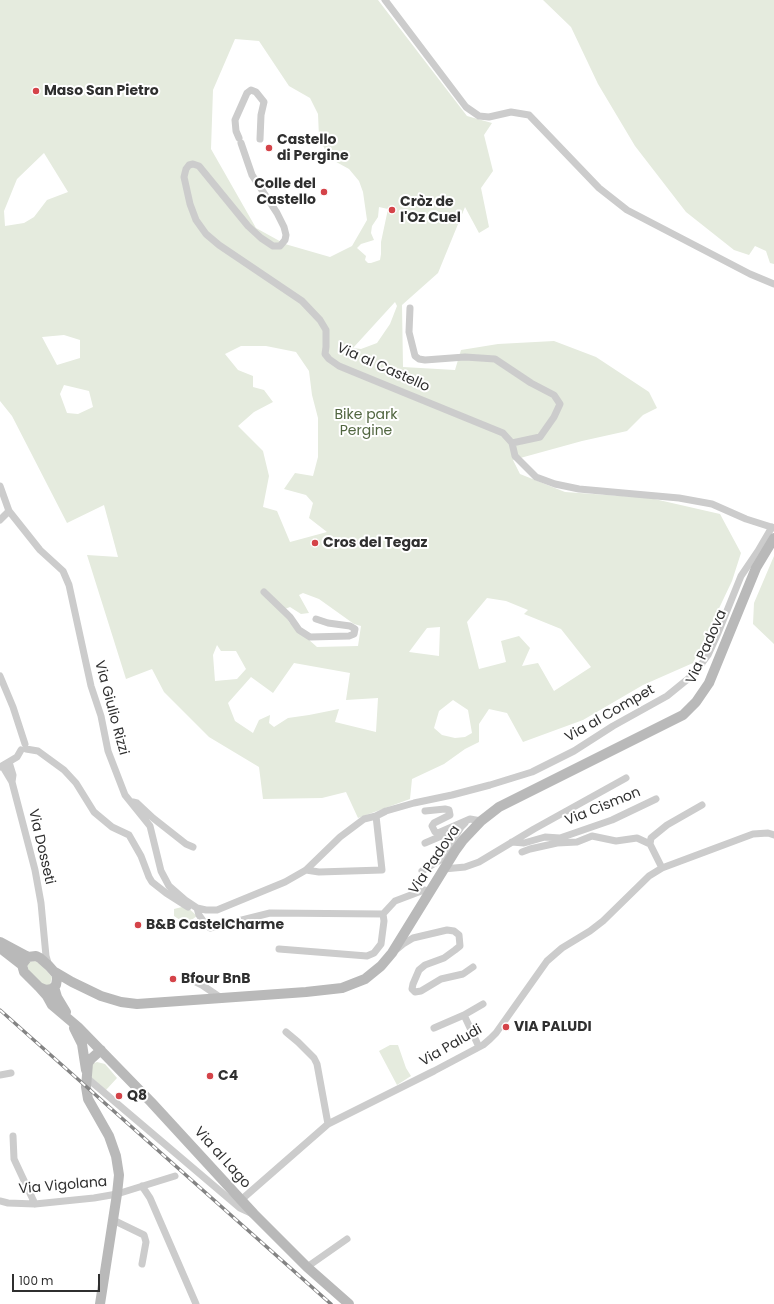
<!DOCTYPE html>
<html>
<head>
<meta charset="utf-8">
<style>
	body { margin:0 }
	#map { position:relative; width:774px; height:1304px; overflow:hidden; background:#fff; font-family:Poppins,sans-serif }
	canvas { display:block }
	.scale { position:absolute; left:12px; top:1274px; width:88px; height:18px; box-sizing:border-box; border:2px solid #2f2f2f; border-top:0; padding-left:5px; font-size:12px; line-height:14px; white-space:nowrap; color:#2f2f2f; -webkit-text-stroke:3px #fff; paint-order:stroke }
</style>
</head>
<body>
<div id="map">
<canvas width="774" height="1304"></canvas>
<div class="scale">100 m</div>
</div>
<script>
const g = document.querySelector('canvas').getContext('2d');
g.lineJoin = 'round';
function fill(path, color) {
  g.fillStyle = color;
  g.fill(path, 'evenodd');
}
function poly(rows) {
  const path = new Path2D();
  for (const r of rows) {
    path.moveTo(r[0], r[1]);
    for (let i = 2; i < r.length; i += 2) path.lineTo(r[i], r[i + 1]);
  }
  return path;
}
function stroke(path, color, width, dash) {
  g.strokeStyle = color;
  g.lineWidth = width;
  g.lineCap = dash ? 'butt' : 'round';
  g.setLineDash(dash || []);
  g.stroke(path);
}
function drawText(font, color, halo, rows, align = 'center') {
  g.font = font + ' Poppins,sans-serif';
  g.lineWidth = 4;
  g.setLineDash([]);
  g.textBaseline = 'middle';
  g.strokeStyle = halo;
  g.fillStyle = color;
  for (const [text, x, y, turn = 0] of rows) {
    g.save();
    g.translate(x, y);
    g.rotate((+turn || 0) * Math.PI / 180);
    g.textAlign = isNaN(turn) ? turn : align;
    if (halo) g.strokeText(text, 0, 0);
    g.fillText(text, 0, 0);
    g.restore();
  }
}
fill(poly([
	[0,0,378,0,467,116,492,123,484,135,493,171,481,188,489,227,479,233,465,207,438,273,402,305,403,367,455,370,461,350,498,344,554,341,596,357,649,392,657,408,643,415,627,431,582,441,513,460,520,474,565,492,650,498,720,514,741,553,732,581,693,663,643,685,583,720,523,742,507,713,489,709,479,724,479,742,465,749,444,764,412,779,410,799,358,818,346,792,322,798,263,799,259,767,209,737,164,692,152,669,126,679,87,555,118,557,104,505,67,523,12,416,0,401],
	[235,39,259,41,289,86,310,98,318,114,319,137,329,158,349,169,359,181,363,192,367,220,352,246,330,257,285,244,256,228,211,149,213,90],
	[44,153,68,192,47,200,34,217,24,223,5,226,4,211,17,179],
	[379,207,388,209,381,242,381,254,380,260,371,263,368,263,365,260,366,256,357,248,361,244,374,240,371,233,372,226,378,217],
	[395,302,397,306,390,324,377,343,361,349,353,348],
	[64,335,80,340,80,358,57,365,42,337],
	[241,346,266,346,296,352,309,371,312,395,318,418,318,457,313,476,295,473,284,489,306,495,313,503,309,518,327,532,290,542,277,511,263,507,269,476,263,451,238,426,254,412,273,402,264,390,253,387,253,376,238,370,225,354],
	[64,385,89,391,93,407,78,414,67,413,60,394],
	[303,593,319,599,354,624,361,626,358,646,317,647,289,622,285,609,290,607,301,614,309,613,299,595],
	[487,598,506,601,528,610,524,614,561,629,591,667,554,691,538,663,522,666,530,648,519,636,501,641,506,662,479,669,467,622],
	[440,627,439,656,409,652,427,628],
	[217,645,221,651,236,651,246,669,237,679,215,681,213,655],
	[294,663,350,673,346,700,378,698,376,732,335,722,339,709,309,715,288,718,274,727,269,723,270,715,259,720,253,733,235,721,228,703,251,677,273,693],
	[453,700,468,710,472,733,465,737,455,738,442,735,434,728,439,711],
	[543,0,774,0,774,264,770,263,766,251,755,246,749,255,734,250,686,212,635,146,598,84,571,27],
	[774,556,774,644,753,624,754,603],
	[186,906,197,916,190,921,180,920,174,916,174,909],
	[35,961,41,964,52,977,50,985,43,985,30,974,27,965,29,962],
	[390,1045,398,1045,406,1068,411,1076,397,1085,379,1051],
	[97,1062,105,1064,117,1078,106,1090,92,1078,92,1064]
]), '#e5ebde');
stroke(poly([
	[385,0,466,107,479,116,489,117,511,112,529,115,599,188,627,210,750,274,774,284],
	[239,138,236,131,235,120,247,93,251,90,256,92,264,102,261,115,260,139],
	[241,143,252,175,277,213,284,227,286,235,285,240,280,246,273,246,261,238,248,226,199,166,193,164,189,165,186,169,184,177,190,204,196,220,206,234,219,245,302,301,320,320,326,330,326,347,325,354,329,359,339,366,378,382,503,433,512,443,515,456,536,477,555,484,579,489,679,498,712,504,746,519,774,528],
	[410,308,409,332,415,356,419,359,425,360,465,357,495,359,531,383,554,395,560,404,554,417,540,437,512,443],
	[0,486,9,511,40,550,63,571,69,585,91,686,101,716,108,751,125,795,150,826,161,871,169,886,185,900,197,908,206,910,217,910,285,882,306,870,340,837,364,819,376,816,386,811,414,803,452,795,490,785,532,772,574,751,613,726,667,696,694,674,708,655,718,633,741,576,758,551,772,527],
	[0,520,9,511],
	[264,592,290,617,299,630,310,637,349,636,354,634,355,629,350,626,328,623,316,619],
	[0,676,13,707,25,744],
	[26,749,38,751,64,770,76,783,94,812,112,827,129,835,141,856,149,877,152,882,166,893,188,907],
	[9,762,13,775,12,782],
	[0,767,17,757,21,750],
	[3,767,12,782,35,870,41,903,46,956,49,966],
	[133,802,137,803,153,818,186,844,193,847],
	[425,811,445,809,449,810,450,815,434,823,432,826,435,832,438,833,470,819,481,821],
	[512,842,524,843,545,837,560,838,612,820,656,799],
	[425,843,446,834],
	[522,852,530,849,557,843,577,842,592,836,616,841,637,838,650,844],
	[662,868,650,844,651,838,667,825,702,805],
	[444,869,465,867,479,862,534,829,626,778],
	[306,870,319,872,382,870,376,816],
	[422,871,440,860,461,827,465,823],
	[197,908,199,915,206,925,210,928,270,913,383,914,384,921,381,944,374,953,367,956,279,949],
	[383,914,395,901,424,890,430,891],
	[397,949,403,944,413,938,447,930,454,931,459,935,460,946,455,950,444,958,425,965,419,970,413,984,412,989,415,992,421,991,441,979,463,974,473,967],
	[190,979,202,985,221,998],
	[464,1015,479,1047],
	[434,1028,464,1015,483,1004],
	[286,1032,298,1042,314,1058,317,1064,328,1124],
	[0,1075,11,1073],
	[87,1078,240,1208,253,1214],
	[13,1136,14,1159,35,1204],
	[142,1186,150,1198,196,1304],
	[241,1200,328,1124,434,1071,483,1045,490,1039,496,1033,547,961,562,948,590,931,603,921,649,876,662,868,753,834,768,833,774,835],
	[0,1201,8,1203,35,1204,94,1198,117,1194,175,1176],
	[113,1220,144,1235,146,1242,142,1264],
	[307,1267,347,1239]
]), '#ccc', 7);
stroke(poly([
	[0,942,28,957],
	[0,948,22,965,24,972,39,987,46,990,52,989,56,985,57,979,57,975,49,966,40,958,36,956,28,957,24,962,22,965],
	[55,972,72,982,101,996,121,1002,137,1004,306,992,342,988,365,979,381,966,392,953,455,851,463,840,481,821,499,807,683,715,696,702,709,683,756,568,774,538],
	[39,987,47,996,52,1005,78,1027,151,1102,254,1214,307,1267,349,1304],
	[54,987,57,997,66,1012],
	[74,1028,82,1044,86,1070],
	[100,1304,117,1194,119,1175,116,1156,109,1136,88,1099,86,1087,88,1063,92,1058,101,1050]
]), '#b9b9b9', 10);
const rail = poly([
	[0,1010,331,1304]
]);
stroke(rail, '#848484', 3.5);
stroke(rail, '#fff', 2, [6]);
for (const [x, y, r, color] of [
	[36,91,4,"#d44349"],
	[269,148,4,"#d44349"],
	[324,192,4,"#d44349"],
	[392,210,4,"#d44349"],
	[315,543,4,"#d44349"],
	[138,925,4,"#d44349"],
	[173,979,4,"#d44349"],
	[506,1027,4,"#d44349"],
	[210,1076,4,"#d44349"],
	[119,1096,4,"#d44349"]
]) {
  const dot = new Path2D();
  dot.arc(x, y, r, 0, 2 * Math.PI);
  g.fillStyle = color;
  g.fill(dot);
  stroke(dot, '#fff', 1.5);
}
drawText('bold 14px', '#2f2f2f', '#fff', [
	["Maso San Pietro",44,91],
	["Castello",277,140],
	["di Pergine",277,156],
	["Colle del",316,184,"right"],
	["Castello",316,200,"right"],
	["Cròz de",400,202],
	["l'Oz Cuel",400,218],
	["Cros del Tegaz",323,543],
	["B&B CastelCharme",146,925],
	["Bfour BnB",181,979],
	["VIA PALUDI",514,1027],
	["C4",218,1076],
	["Q8",127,1096]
], 'left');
drawText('14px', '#2f2f2f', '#fff', [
	["Via al Castello",383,368,24],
	["Via Padova",707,647,-66],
	["Via Giulio Rizzi",111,708,75],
	["Via al Compet",610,714,-30],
	["Via Cismon",603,807,-22],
	["Via Dosseti",41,847,77],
	["Via Padova",435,860,-56],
	["Via Paludi",451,1046,-30],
	["Via al Lago",222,1158,48],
	["Via Vigolana",63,1186,-5]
]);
drawText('14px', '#516640', '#fff', [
	["Bike park",366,415],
	["Pergine",366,431]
]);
</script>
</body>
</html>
